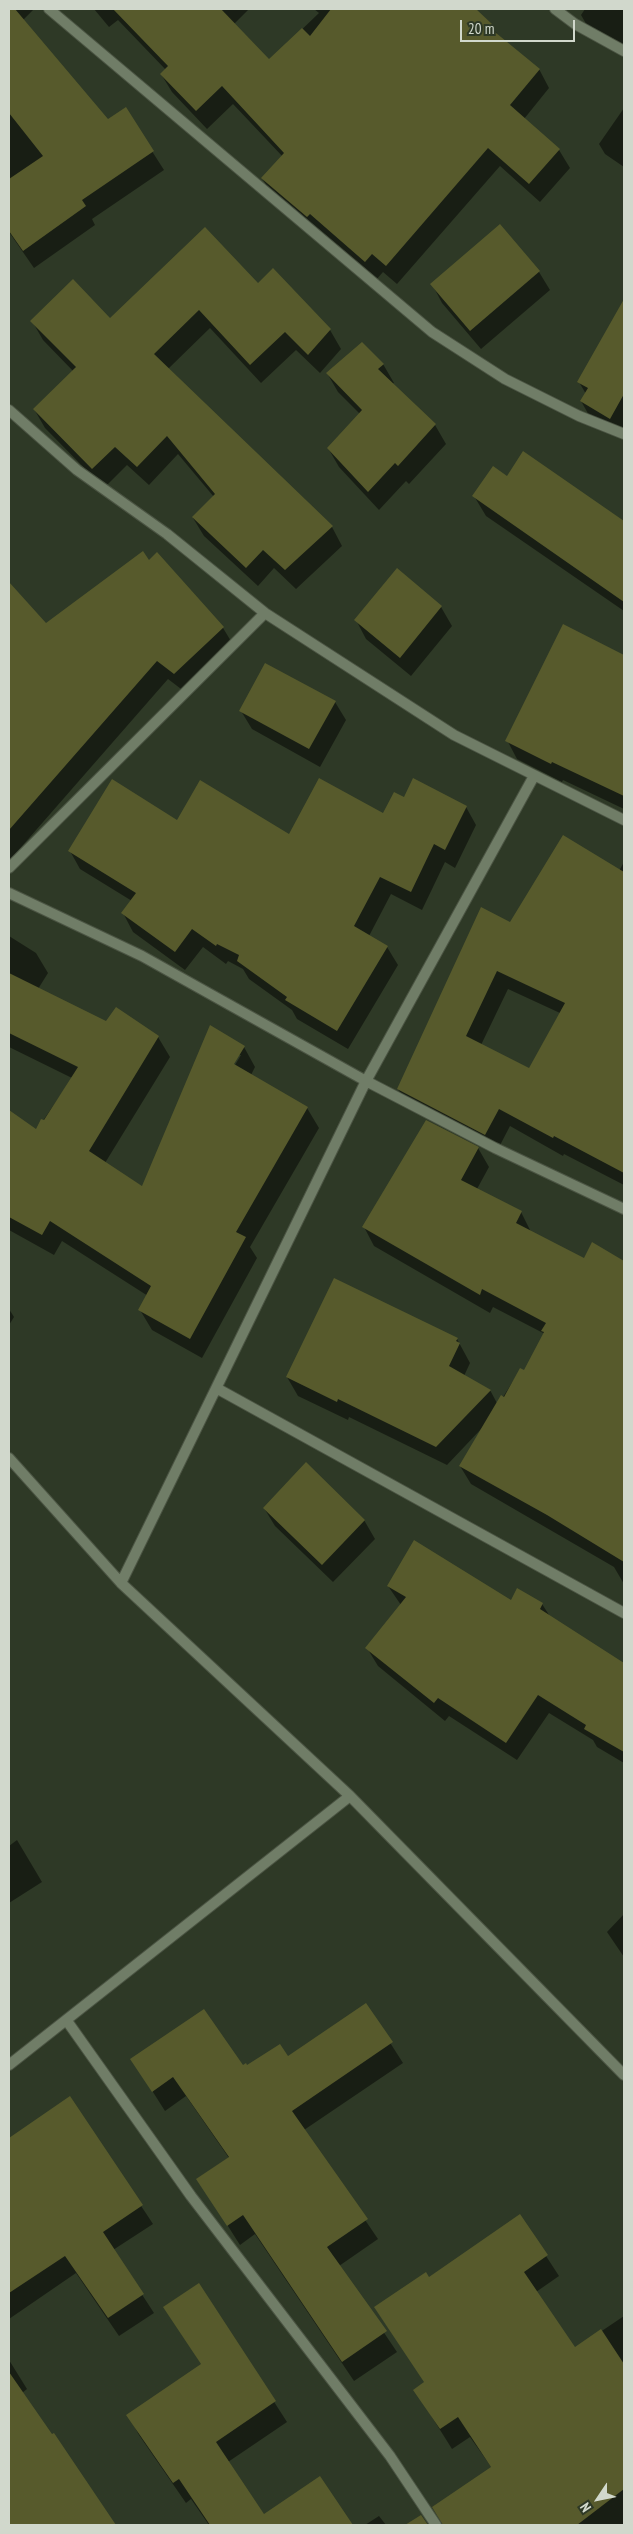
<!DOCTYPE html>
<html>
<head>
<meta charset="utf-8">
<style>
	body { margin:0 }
	#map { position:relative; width:633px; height:2534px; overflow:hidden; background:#2e3926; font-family:"PT Sans Narrow",sans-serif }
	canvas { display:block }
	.frame { position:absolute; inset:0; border:10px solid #d1d8cc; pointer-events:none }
	.north { position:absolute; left:573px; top:2474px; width:50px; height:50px; -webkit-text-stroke:4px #2e3926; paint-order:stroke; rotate:236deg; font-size:14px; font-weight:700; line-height:20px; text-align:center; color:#d1d8cc }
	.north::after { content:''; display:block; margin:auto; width:18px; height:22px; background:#d1d8cc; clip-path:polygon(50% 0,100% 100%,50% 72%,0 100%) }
	.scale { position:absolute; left:460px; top:20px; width:115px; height:22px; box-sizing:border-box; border:2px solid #d1d8cc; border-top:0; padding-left:6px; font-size:15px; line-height:18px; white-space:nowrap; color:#d1d8cc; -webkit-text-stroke:4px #2e3926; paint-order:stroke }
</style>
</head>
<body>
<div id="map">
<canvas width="633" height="2534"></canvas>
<div class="frame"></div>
<div class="north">N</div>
<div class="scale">20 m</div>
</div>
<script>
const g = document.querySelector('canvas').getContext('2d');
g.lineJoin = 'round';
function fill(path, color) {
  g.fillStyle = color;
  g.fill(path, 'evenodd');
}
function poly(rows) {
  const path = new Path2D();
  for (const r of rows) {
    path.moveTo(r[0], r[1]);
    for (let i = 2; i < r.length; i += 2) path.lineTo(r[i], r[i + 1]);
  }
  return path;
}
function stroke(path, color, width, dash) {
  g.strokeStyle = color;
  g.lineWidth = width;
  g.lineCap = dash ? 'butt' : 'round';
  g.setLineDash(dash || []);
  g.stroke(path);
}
fill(poly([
	[9,9,34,9,23,20,108,121,125,109,164,170,92,219,95,225,34,268,9,232],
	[94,9,249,9,234,24,269,61,319,13,314,9,475,9,492,26,499,37,539,69,549,88,524,119,559,150,570,168,540,202,500,166,397,284,383,272,376,280,273,196,262,178,283,157,233,104,207,129,172,92,161,74,166,70,118,20,109,27],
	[585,9,624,9,624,52,592,34,581,15],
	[624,108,624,167,605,154,599,144],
	[273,270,330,330,341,349,320,373,296,350,261,383,210,328,168,369,332,527,342,546,296,589,274,568,258,586,204,536,193,518,214,497,178,454,149,485,127,465,104,488,45,428,34,409,73,371,43,340,32,321,110,319,258,284],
	[539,272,550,290,481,349,442,303,432,284],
	[621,308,624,310,624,425,619,434,590,417,581,401,586,394,579,382],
	[383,364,394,383,392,384,435,425,446,444,409,484,406,481,379,510,339,467,328,448,360,414,338,392,327,373],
	[524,453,624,523,624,611,486,516,474,496,507,477],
	[149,562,223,628,234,646,185,692,168,679,9,861,9,657,42,620,46,624],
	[397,570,441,607,452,626,411,676,366,639,356,620],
	[563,626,624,658,624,809,563,780,562,782,517,759,507,740],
	[335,702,346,720,320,767,252,729,241,711],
	[404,799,466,807,476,825,455,868,445,862,422,910,391,894,369,936,387,947,398,965,348,1049,297,1019,292,1010,249,979,243,969,228,961,226,964,203,947,185,970,133,932,123,913,132,901,80,869,70,851,177,822,289,836,384,815],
	[624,862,624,1185,564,1154,563,1156,510,1126,496,1153,409,1108,398,1089,511,924,619,871],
	[508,989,560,1013,529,1069,481,1045],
	[9,936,36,953,48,973,38,989,107,1023,116,1009,158,1037,170,1057,105,1163,143,1187,210,1027,244,1047,255,1067,251,1075,307,1108,319,1128,250,1247,257,1258,202,1358,152,1330,140,1310,148,1296,62,1241,54,1255,9,1230,9,1111,36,1131,72,1078,9,1047],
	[238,1055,241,1055,232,1070,230,1069],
	[478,1148,489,1167,477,1189,521,1212,531,1232,584,1260,592,1244,624,1262,624,1584,614,1567,471,1484,460,1466,483,1427,447,1465,349,1417,348,1420,298,1396,287,1377,457,1339,470,1363,464,1376,490,1390,498,1405,520,1370,525,1372,545,1334,493,1307,490,1313,374,1246,364,1227],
	[9,1309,14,1317,9,1325],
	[264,1508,364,1520,375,1539,333,1582,275,1526],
	[388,1586,511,1602,542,1604,551,1618,624,1664,624,1763,597,1747,593,1740,549,1713,517,1760,449,1716,445,1721,378,1666,367,1648,401,1605],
	[17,1840,42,1882,9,1903,9,1846],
	[624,1914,624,1957,607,1932],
	[366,2005,403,2063,304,2130,378,2239,339,2266,397,2352,354,2381,255,2234,240,2245,198,2179,229,2158,186,2096,165,2111,132,2059,242,2067,288,2058],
	[70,2098,153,2224,113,2250,154,2313,119,2336,76,2273,9,2319,9,2139],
	[520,2216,559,2276,536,2292,575,2349,624,2316,624,2525,443,2525,492,2468,470,2437,452,2449,415,2390,429,2387,375,2308,429,2278],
	[199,2285,287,2422,228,2462,264,2515,319,2478,351,2525,209,2525,191,2499,186,2503,139,2435,128,2415,202,2365,165,2307],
	[9,2360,27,2389,22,2393,52,2435,53,2434,115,2525,9,2525,9,2472,16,2467,9,2456],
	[379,2516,386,2525,365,2525]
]), '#0007');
fill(poly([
	[9,9,15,9,108,119,126,107,154,151,82,200,86,206,23,251,9,231,9,179,43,156,9,113],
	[113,9,221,9,269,59,302,28,310,36,331,9,476,9,493,25,490,28,540,69,510,105,560,149,529,184,488,148,386,266,372,254,365,262,310,214,307,217,261,178,284,153,222,86,196,111,160,74,168,66],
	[500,224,540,271,470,331,430,284],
	[205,227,258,283,273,268,331,329,308,355,285,332,250,365,199,310,154,354,333,526,285,570,263,550,246,568,192,517,215,494,167,436,137,467,115,447,92,469,33,409,76,367,30,321,73,279,110,318],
	[624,299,624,394,610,419,580,401,588,388,577,382],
	[362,342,384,364,378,369,436,424,398,466,395,463,368,492,327,448,362,410,326,373],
	[523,451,624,521,624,602,472,496,493,466,507,476],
	[143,551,149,560,157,552,224,627,174,674,157,661,9,830,9,582,46,623],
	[397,568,442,606,400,658,354,620],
	[563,624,624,655,624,796,552,762,551,764,505,741],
	[265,663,336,701,309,749,239,711],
	[319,778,383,813,394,792,404,797,413,778,467,806,445,850,434,844,411,892,380,877,354,926,388,946,337,1031,285,1000,287,997,237,961,239,955,217,944,216,946,192,929,175,952,121,913,136,893,68,851,112,779,177,820,200,780,289,834],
	[563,835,624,872,624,1173,554,1136,553,1138,499,1109,485,1135,397,1089,481,907,510,922],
	[497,971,565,1003,529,1068,466,1036],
	[9,973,106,1021,116,1007,159,1036,89,1151,142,1186,210,1025,245,1046,234,1064,308,1107,236,1232,246,1237,190,1339,138,1310,151,1286,50,1221,42,1235,9,1217,9,1110,36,1129,41,1119,44,1120,78,1067,9,1033],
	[426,1120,479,1147,461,1180,522,1211,516,1223,584,1258,592,1242,624,1261,624,1562,547,1515,459,1466,501,1395,504,1397,520,1368,524,1370,544,1332,541,1331,546,1323,482,1289,480,1295,362,1227],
	[334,1278,458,1338,456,1341,460,1343,449,1366,491,1390,436,1447,338,1399,337,1402,286,1377],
	[306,1462,365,1520,322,1565,263,1508],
	[414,1540,511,1600,517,1588,543,1603,540,1609,624,1663,624,1752,584,1729,586,1725,538,1695,506,1743,438,1698,434,1703,365,1648,406,1597,387,1586],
	[366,2003,393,2042,292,2111,368,2219,327,2247,387,2331,342,2362,243,2215,227,2226,196,2179,229,2157,173,2077,152,2092,130,2059,204,2009,243,2065,246,2063,247,2065,280,2044,288,2056],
	[70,2096,143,2205,103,2232,144,2294,108,2318,65,2256,9,2293,9,2138],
	[520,2214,548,2255,524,2272,575,2347,601,2329,624,2364,624,2489,577,2525,443,2525,432,2507,491,2467,458,2417,440,2429,413,2390,424,2382,374,2307,426,2272,429,2277],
	[199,2283,276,2401,216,2442,264,2514,320,2476,353,2525,210,2525,179,2479,173,2483,126,2415,201,2364,163,2307],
	[9,2372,52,2434,54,2433,116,2525,9,2525],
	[421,2515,428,2525,405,2525]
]), '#575a2c');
const minor = poly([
	[49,9,432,332,505,379,579,416,624,434],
	[555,9,575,24,624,51],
	[9,410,77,470,167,534,265,613,454,735,624,820],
	[9,868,265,613],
	[9,893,142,956,366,1081,495,1148,624,1209],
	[218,1389,624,1613],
	[9,1458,121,1583,350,1796,624,2075],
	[121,1583,366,1081,534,776],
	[67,2021,191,2196,390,2456,436,2525],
	[9,2065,350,1796]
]);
stroke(minor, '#4b5443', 12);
stroke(minor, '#707d67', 10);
</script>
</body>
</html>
